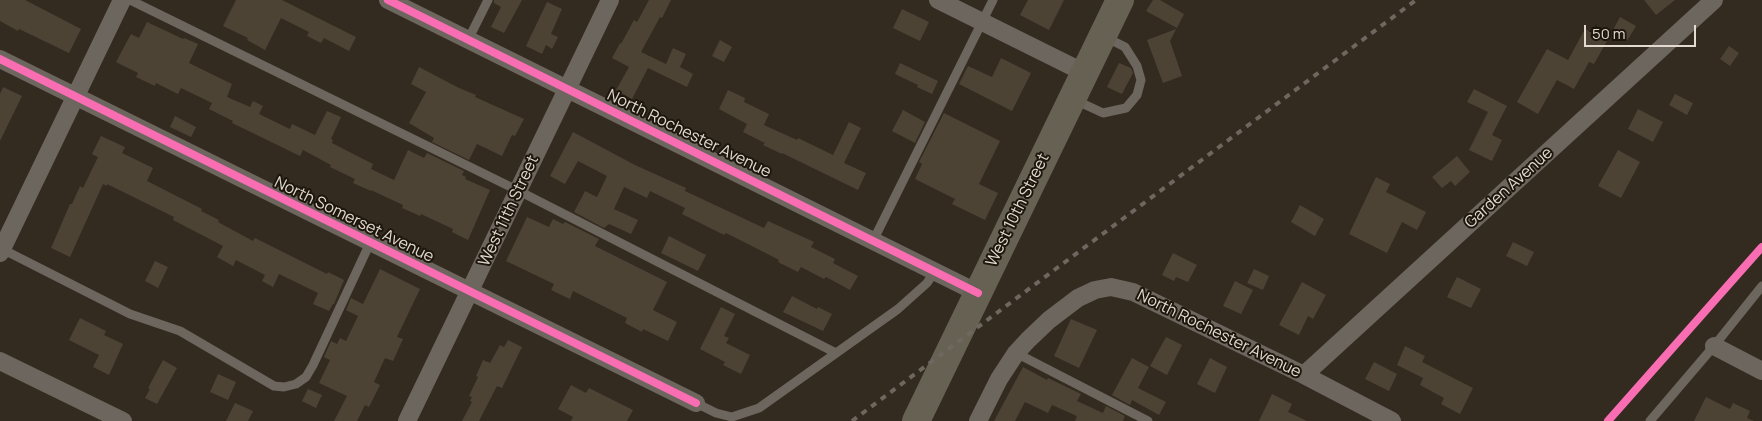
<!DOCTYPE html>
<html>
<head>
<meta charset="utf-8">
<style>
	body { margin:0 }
	#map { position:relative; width:1762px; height:421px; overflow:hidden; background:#332b20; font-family:Manrope,sans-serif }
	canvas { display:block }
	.scale { position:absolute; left:1584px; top:25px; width:112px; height:22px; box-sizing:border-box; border:2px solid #e4dacf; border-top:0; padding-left:6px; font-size:15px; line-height:18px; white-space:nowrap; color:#e4dacf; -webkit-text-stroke:4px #1c160d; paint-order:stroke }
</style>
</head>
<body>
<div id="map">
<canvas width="1762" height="421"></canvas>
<div class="scale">50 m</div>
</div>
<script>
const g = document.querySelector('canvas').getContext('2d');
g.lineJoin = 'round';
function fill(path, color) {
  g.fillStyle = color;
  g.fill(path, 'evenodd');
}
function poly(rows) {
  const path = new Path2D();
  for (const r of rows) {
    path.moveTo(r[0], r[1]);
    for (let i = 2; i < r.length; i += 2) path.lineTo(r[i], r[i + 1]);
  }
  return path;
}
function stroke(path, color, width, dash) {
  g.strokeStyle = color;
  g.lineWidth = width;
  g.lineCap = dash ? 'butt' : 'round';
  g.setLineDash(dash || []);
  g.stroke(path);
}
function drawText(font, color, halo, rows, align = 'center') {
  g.font = font + ' Manrope,sans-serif';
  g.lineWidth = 4;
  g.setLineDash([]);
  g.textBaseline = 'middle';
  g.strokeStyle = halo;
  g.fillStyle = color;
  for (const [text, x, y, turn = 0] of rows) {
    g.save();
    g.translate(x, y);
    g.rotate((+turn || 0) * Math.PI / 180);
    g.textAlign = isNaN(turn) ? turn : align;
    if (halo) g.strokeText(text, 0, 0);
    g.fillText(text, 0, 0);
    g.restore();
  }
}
fill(poly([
	[0,0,25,0,81,29,69,53,19,29,18,31,0,21],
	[236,0,282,0,356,37,349,51,324,38,321,43,307,36,309,32,281,18,265,50,247,40,248,38,223,26],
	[494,0,522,0,504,33,491,27,501,7,494,3],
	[649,0,671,0,662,18,660,17,641,52,666,64,673,48,686,54,680,67,693,74,687,87,648,68,632,99,616,90,629,67,612,58,620,43,621,44,634,20,637,22],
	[1028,0,1064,0,1049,30,1020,15],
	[1153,0,1160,0,1184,14,1177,28,1146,11],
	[1644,0,1675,0,1656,15],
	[547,2,562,9,551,34,558,37,552,49,546,45,542,54,526,46],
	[902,9,929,22,920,41,893,28],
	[1620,17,1636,26,1627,41,1612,32],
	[147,22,183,39,184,38,198,44,189,63,232,84,227,97,250,107,253,101,263,106,259,114,290,129,292,124,315,135,327,111,341,117,331,139,333,140,332,143,373,164,371,169,394,180,408,150,424,158,427,153,464,171,462,175,466,177,465,179,490,190,468,240,452,232,453,229,421,214,420,216,402,208,403,205,371,190,371,191,353,183,355,179,330,167,331,165,303,150,300,156,232,123,233,121,209,109,212,103,181,88,178,94,156,83,155,86,136,77,138,73,116,62,131,34,139,38],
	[1176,29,1170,41,1182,76,1163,83,1147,40],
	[1585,29,1607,41,1594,64,1589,62,1574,89,1557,80,1538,114,1517,102,1547,49,1568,60],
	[720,40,732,47,724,62,712,56],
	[1729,46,1739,53,1730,66,1720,59],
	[1001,58,1031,73,1012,111,959,84,968,66,992,77],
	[900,63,938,81,932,94,917,87,918,85,895,74],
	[1119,63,1131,68,1133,73,1122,94,1107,87],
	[419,67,459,88,476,95,475,97,524,119,515,136,512,135,502,156,477,144,469,160,432,142,434,138,409,123,426,92,411,84],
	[3,87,22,96,0,141,0,94],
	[1474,89,1507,106,1492,135,1502,140,1492,161,1469,150,1488,112,1467,102],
	[728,90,745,98,744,102,769,114,764,125,797,140,798,138,833,155,849,122,861,128,844,163,866,173,858,190,782,153,782,154,763,145,765,143,743,132,747,124,719,109],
	[1675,94,1693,103,1687,115,1669,105],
	[1638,109,1663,122,1653,142,1628,129],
	[903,110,925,122,915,143,892,131],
	[944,113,1000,141,979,184,998,193,985,220,952,204,955,199,915,179,922,164,919,162],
	[175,116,196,127,191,137,170,127],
	[573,132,635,165,686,188,685,191,764,228,768,221,814,242,811,247,835,259,833,263,858,276,850,290,826,277,824,279,801,267,798,272,778,262,779,260,750,245,726,233,724,235,682,214,685,208,650,191,647,198,624,187,614,209,638,220,631,234,609,224,604,228,574,212,585,191,597,197,607,176,578,161,565,184,550,176],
	[101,136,125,147,122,153,153,168,147,181,202,209,201,211,219,220,218,222,253,241,255,238,327,274,328,272,344,280,334,304,333,304,329,311,313,304,318,293,279,274,273,287,262,281,265,275,236,260,233,266,217,257,223,246,173,220,174,217,107,184,107,186,103,184,70,257,51,248,70,204,72,204,80,186,83,188,98,157,92,154],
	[1618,150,1640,162,1621,198,1598,186],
	[1457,156,1470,172,1455,186,1451,181,1442,188,1432,177],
	[1376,177,1390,184,1386,192,1426,212,1417,230,1402,222,1387,253,1349,234],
	[1300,205,1324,219,1315,236,1291,222],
	[527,217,549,227,553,219,563,224,565,222,599,239,595,246,667,282,653,310,677,322,668,341,643,329,642,332,625,323,627,318,573,291,570,299,551,290,554,284,506,261],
	[669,236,706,255,698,271,661,253],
	[1513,242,1534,252,1527,266,1506,256],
	[1173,253,1197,265,1188,282,1176,277,1174,281,1162,275],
	[155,261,168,267,158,288,145,281],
	[380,269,420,289,397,337,403,339,393,361,385,358,374,382,380,385,369,407,365,405,357,421,334,421,347,396,319,383,330,360,324,357,331,341,337,344,340,338,346,341,358,316,346,310,351,298,363,304],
	[1254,269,1269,276,1263,290,1247,283],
	[1457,277,1481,289,1471,308,1447,297],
	[1235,281,1253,290,1241,314,1223,306],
	[1302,282,1326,295,1313,319,1308,316,1299,335,1279,325],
	[792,296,817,309,818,307,832,314,823,331,783,312],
	[721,307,735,314,724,336,729,338,726,343,750,355,741,374,723,365,725,362,700,349],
	[80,318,106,331,104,335,123,344,109,375,93,367,99,355,69,340],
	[1071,319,1097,330,1079,368,1054,356],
	[1166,337,1182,345,1167,375,1150,366],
	[508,340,522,347,502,388,497,386,479,421,462,421,472,402,470,401,472,397,469,396,478,377,476,376,483,360,490,363,500,345,504,347],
	[1405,346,1425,356,1422,362,1473,388,1460,414,1441,404,1444,398,1420,385,1423,378,1397,365],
	[1132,358,1149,367,1138,388,1166,402,1159,415,1132,400,1130,405,1112,395],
	[1210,358,1227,367,1215,393,1197,384],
	[163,360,177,368,157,404,145,398,150,389,148,388],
	[1374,362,1397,374,1389,391,1365,379],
	[1023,367,1047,380,1048,378,1081,394,1077,401,1103,413,1106,406,1125,416,1123,421,1075,421,1077,416,1052,405,1048,413,1025,402,1015,421,994,421],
	[218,374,236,382,228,400,210,392],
	[571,385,586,393,589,388,633,410,627,421,571,421,573,417,558,409],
	[308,389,322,395,316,408,302,401],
	[1272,394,1292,404,1288,412,1307,421,1259,421],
	[1706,397,1730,409,1733,403,1750,411,1747,418,1754,421,1694,421],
	[235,403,253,411,248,421,226,421]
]), '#4d4335');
stroke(poly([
	[130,0,519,191,836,353],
	[468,40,488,0],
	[1075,100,1103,113,1126,108,1137,95,1141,80,1137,66,1125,47,1105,37],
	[873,241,993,0],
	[2,249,130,314,180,331,274,386,284,387,296,384,306,377,313,365,370,243],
	[1016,353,1148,421],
	[696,403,716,413,732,417,759,408,898,309,927,283,935,271],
	[1650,421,1714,346,1762,286]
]), '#6d665f', 9);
stroke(poly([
	[388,0,978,293],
	[938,0,1085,73],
	[0,59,696,403],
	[0,253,122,0],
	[1714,346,1762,371],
	[0,361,123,421],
	[1304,375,1714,0],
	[407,421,610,0],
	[978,421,999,379,1016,353,1028,340,1049,320,1078,298,1095,290,1111,287,1133,292,1304,375,1392,421]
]), '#6d665f', 18);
stroke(poly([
	[916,421,1120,0]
]), '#676153', 28);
stroke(poly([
	[852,421,1416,0]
]), '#6e6760', 4, [6, 6]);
stroke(poly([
	[388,0,978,293],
	[0,59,696,403],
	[1608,421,1762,247]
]), '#f96db3', 8);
drawText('16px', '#e4dacf', '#1c160d', [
	["North Rochester Avenue",689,134,26],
	["Garden Avenue",1509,188,-42],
	["West 10th Street",1018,210,-64],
	["West 11th Street",509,211,-65],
	["North Somerset Avenue",354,220,26],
	["North Rochester Avenue",1219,334,26]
]);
</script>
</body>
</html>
